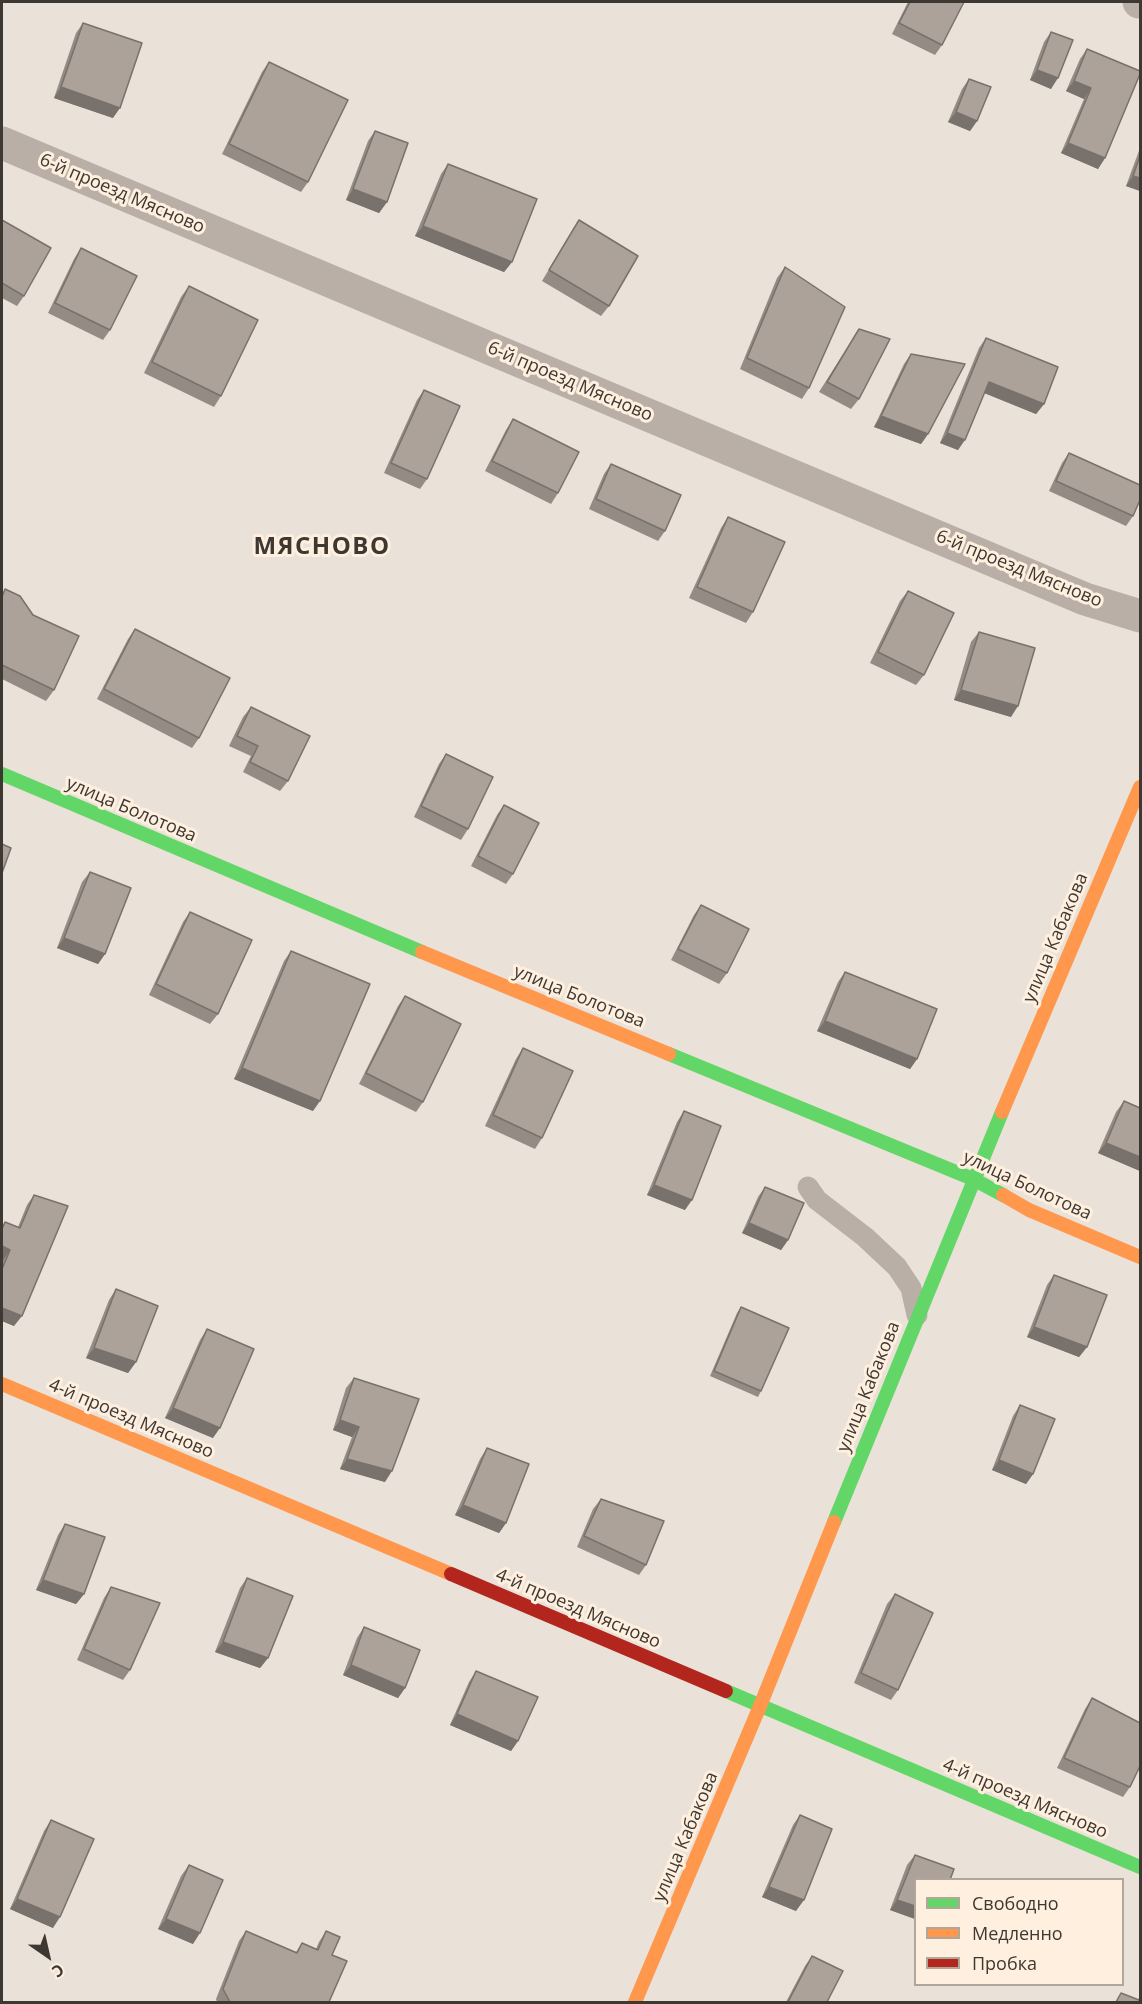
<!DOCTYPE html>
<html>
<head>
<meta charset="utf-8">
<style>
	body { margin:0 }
	#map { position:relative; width:1142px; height:2004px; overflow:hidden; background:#eae1d8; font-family:"Open Sans",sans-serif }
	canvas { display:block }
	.frame { position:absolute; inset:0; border:3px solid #3e3832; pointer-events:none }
	.legend { position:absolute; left:914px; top:1878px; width:210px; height:108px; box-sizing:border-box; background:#feefdf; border:2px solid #b1a69a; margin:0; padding:8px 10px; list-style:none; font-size:18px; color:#3e3832 }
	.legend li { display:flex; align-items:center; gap:12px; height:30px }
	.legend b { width:30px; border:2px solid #b1a69a }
	.north { position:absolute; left:18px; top:1926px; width:60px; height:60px; -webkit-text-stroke:4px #feefdf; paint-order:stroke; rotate:146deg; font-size:16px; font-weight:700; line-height:24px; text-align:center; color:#3e3832 }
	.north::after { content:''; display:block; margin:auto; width:21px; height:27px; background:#3e3832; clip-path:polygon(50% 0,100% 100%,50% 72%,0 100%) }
</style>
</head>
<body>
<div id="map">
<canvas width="1142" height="2004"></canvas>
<div class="frame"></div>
<ul class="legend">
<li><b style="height:8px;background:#63d668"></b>Свободно</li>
<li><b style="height:8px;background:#ff974d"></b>Медленно</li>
<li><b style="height:8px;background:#b3261e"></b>Пробка</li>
</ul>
<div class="north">С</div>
</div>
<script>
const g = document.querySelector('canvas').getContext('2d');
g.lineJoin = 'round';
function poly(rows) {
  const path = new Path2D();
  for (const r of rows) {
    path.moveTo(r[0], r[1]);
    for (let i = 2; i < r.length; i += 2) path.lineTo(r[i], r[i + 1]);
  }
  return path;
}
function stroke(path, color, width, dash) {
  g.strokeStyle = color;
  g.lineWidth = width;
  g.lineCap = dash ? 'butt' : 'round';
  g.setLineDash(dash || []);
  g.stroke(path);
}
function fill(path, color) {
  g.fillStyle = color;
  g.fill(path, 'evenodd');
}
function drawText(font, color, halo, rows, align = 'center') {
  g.font = font + ' "Open Sans",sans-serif';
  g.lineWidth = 6;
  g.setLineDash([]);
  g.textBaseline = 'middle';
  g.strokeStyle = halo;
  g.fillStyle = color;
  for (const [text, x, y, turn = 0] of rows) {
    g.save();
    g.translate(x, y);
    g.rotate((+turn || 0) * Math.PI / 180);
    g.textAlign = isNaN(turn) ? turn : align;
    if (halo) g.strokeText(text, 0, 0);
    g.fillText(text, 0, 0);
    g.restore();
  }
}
stroke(poly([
	[808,1187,817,1200,865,1237,897,1267,911,1288,917,1315]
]), '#b9afa7', 21);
stroke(poly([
	[1139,2,1140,2],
	[2,143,1085,599,1140,616]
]), '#b9afa7', 33);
stroke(poly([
	[2,774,422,952],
	[669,1054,973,1179,1003,1195],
	[834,1522,1002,1112],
	[726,1691,1140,1867]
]), '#63d668', 14);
stroke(poly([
	[422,952,669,1054],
	[1002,1112,1140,787],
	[1003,1195,1029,1210,1140,1257],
	[2,1384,451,1574],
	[635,2002,760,1706,834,1522]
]), '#ff974d', 14);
stroke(poly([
	[451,1574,726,1691]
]), '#b3261e', 14);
fill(poly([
	[908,2,964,2,942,45,935,55,892,34],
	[83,23,113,118,54,98,76,33],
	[1051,32,1051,89,1030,80,1044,42],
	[1087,49,1105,158,1098,169,1061,153,1084,99,1066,91,1080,59],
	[269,62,308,182,301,192,222,154,262,72],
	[969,79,977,121,970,131,948,122,962,89],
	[375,131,387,202,379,213,346,200,368,141],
	[1140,148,1140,191,1126,186],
	[448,164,512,262,504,272,415,236,441,174],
	[2,220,24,296,17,306,2,298],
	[579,220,609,306,601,316,542,281,572,231],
	[81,248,110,330,103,340,48,313,74,259],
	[785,267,809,388,802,399,740,369,777,278],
	[189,286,221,396,214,407,144,373,181,297],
	[859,329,859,399,851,409,819,392],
	[986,338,1044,404,1036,414,984,393,958,450,940,443,979,348],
	[911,354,928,434,921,444,874,427,904,364],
	[424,390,427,479,420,489,384,473,417,400],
	[513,419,558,493,551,504,485,471,506,430],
	[1069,453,1133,516,1126,526,1049,491,1062,463],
	[611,464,665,531,658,541,589,509,604,474],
	[728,517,753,612,746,623,689,598,721,528],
	[5,589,54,690,46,701,2,679,2,594],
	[908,591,924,675,916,685,870,663,900,601],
	[135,629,199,738,192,748,97,699,128,639],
	[979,632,1011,717,954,700,971,642],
	[251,707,288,781,280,791,243,772,251,756,229,746,243,717],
	[446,754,468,829,461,840,414,817,439,764],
	[504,805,513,874,506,884,471,866,497,815],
	[90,872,105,954,98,964,57,948,82,882],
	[701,905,727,973,719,984,671,960,694,915],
	[190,912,218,1014,210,1024,149,995,183,922],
	[291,951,313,1111,234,1079,284,961],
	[845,972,917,1059,910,1069,817,1031,838,982],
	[405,996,423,1102,416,1112,359,1084,398,1006],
	[523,1048,542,1138,535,1149,485,1126,516,1059],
	[1124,1101,1140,1108,1140,1171,1098,1153,1116,1112],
	[684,1111,685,1210,647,1195,677,1122],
	[765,1187,788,1240,781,1250,742,1233,758,1197],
	[34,1195,14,1326,2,1321,2,1263,3,1260,2,1260,2,1227,5,1222,18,1227,27,1205],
	[1054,1275,1087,1347,1079,1357,1027,1337,1047,1285],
	[116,1289,136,1362,128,1373,86,1358,109,1300],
	[741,1307,761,1391,758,1397,710,1376,737,1313],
	[207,1329,213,1438,165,1418,200,1340],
	[354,1378,385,1482,340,1469,352,1437,333,1430,346,1388],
	[1020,1405,1033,1474,1026,1484,992,1470,1013,1416],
	[487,1448,506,1523,499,1533,455,1515,480,1459],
	[601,1499,646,1565,639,1575,577,1547,593,1509],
	[65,1524,84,1594,76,1604,36,1590,58,1535],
	[247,1578,268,1658,260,1668,215,1652,240,1588],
	[111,1587,130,1670,123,1680,77,1660,104,1598],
	[895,1594,898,1690,891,1700,854,1683,887,1604],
	[364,1627,405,1688,398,1698,343,1675,357,1638],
	[476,1671,518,1741,511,1751,450,1725,469,1682],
	[1092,1698,1130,1787,1123,1797,1057,1768,1085,1709],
	[800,1815,796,1911,762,1897,793,1825],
	[51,1820,53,1928,10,1909,44,1831],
	[915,1855,915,1919,890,1910,907,1865],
	[189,1865,193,1944,158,1929,181,1876],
	[246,1931,296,1952,302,1943,316,1949,319,1942,326,1931,332,1955,329,2002,217,2002,216,1999,239,1941],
	[812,1956,827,2002,786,2002,805,1966]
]), '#948b84');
fill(poly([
	[1037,70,1058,78,1051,89,1030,80],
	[1074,81,1091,88,1084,99,1066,91],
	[61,87,120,108,113,118,54,98],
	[956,112,977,121,970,131,948,122],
	[1068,143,1105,158,1098,169,1061,153],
	[1133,176,1140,178,1140,191,1126,186],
	[353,189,387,202,379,213,346,200],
	[423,226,512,262,504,272,415,236],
	[989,382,1044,404,1036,414,982,392],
	[881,416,928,434,921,444,874,427],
	[947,433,965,440,958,450,940,443],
	[961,690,1018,706,1011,717,954,700],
	[64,938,105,954,98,964,57,948],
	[825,1021,917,1059,910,1069,817,1031],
	[242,1068,320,1101,313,1111,234,1079],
	[1106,1143,1140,1157,1140,1171,1098,1153],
	[654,1185,692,1200,685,1210,647,1195],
	[749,1223,788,1240,781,1250,742,1233],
	[2,1246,10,1250,3,1260,2,1260],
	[2,1308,22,1316,14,1326,2,1321],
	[1034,1327,1087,1347,1079,1357,1027,1337],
	[94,1348,136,1362,128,1373,86,1358],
	[173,1408,220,1428,213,1438,165,1418],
	[340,1420,359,1427,352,1437,333,1430],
	[347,1459,392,1471,385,1482,340,1469],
	[999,1460,1033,1474,1026,1484,992,1470],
	[463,1505,506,1523,499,1533,455,1515],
	[43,1580,84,1594,76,1604,36,1590],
	[223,1642,268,1658,260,1668,215,1652],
	[351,1665,405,1688,398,1698,343,1675],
	[457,1714,518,1741,511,1751,450,1725],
	[769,1887,804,1900,796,1911,762,1897],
	[17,1899,60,1917,53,1928,10,1909],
	[897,1900,915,1906,915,1919,890,1910],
	[166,1919,200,1933,193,1944,158,1929]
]), '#78716c');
const building = poly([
	[910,2,964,2,942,45,899,23,910,2],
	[83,23,142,43,120,108,61,87,83,23],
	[1051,32,1073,40,1058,78,1037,70,1051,32],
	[1087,49,1140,71,1140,74,1105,158,1068,143,1091,88,1074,81,1087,49],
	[269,62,348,100,308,182,229,144,269,62],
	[969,79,991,87,977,121,956,112,969,79],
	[375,131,408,143,387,202,353,189,375,131],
	[1140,156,1140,178,1133,176,1140,156],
	[448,164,537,199,512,262,423,226,448,164],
	[2,220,51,248,24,296,2,283,2,220],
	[579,220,638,256,609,306,549,270,579,220],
	[81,248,137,276,110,330,55,303,81,248],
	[785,267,845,307,809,388,747,358,785,267],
	[189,286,258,320,221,396,152,362,189,286],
	[859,329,890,339,859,399,827,382,859,329],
	[986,338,1058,367,1044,404,989,382,965,440,947,433,986,338],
	[911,354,965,364,928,434,881,416,911,354],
	[424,390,460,406,427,479,391,463,424,390],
	[513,419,579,452,558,493,492,461,513,419],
	[1069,453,1140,485,1140,500,1133,516,1056,481,1069,453],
	[611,464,681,495,665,531,596,499,611,464],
	[728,517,785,542,753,612,697,587,728,517],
	[5,589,20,596,33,615,79,636,54,690,2,665,2,597,5,589],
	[908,591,954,613,924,675,878,652,908,591],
	[135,629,230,678,199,738,104,689,135,629],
	[979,632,1035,648,1018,706,961,690,979,632],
	[251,707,310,736,288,781,250,762,258,746,237,736,251,707],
	[446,754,493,777,468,829,421,806,446,754],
	[504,805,539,823,513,874,478,856,504,805],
	[2,844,11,848,2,873,2,844],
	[90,872,131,888,105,954,64,938,90,872],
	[701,905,749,929,727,973,678,949,701,905],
	[190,912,252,940,218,1014,156,984,190,912],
	[291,951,370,984,320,1101,242,1068,291,951],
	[845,972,937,1009,917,1059,825,1021,845,972],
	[405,996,461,1024,423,1102,366,1073,405,996],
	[523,1048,573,1071,542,1138,493,1115,523,1048],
	[1124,1101,1140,1108,1140,1157,1106,1143,1124,1101],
	[684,1111,721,1126,692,1200,654,1185,684,1111],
	[765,1187,804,1203,788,1240,749,1223,765,1187],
	[34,1195,68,1206,22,1316,2,1308,2,1269,10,1250,2,1246,2,1229,5,1222,20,1228,34,1195],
	[1054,1275,1107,1295,1087,1347,1034,1327,1054,1275],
	[116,1289,158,1306,136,1362,94,1348,116,1289],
	[741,1307,789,1328,761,1391,714,1371,741,1307],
	[207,1329,254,1349,220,1428,173,1408,207,1329],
	[354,1378,419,1399,392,1471,347,1459,359,1427,340,1420,354,1378],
	[1020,1405,1055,1419,1033,1474,999,1460,1020,1405],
	[487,1448,529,1464,506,1523,463,1505,487,1448],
	[601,1499,664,1521,646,1565,584,1536,601,1499],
	[65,1524,105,1537,84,1594,43,1580,65,1524],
	[247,1578,293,1596,268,1658,223,1642,247,1578],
	[111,1587,160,1603,130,1670,84,1649,111,1587],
	[895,1594,933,1613,898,1690,861,1673,895,1594],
	[364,1627,420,1650,405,1688,351,1665,364,1627],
	[476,1671,538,1697,518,1741,457,1714,476,1671],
	[1092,1698,1140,1723,1140,1766,1130,1787,1064,1758,1092,1698],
	[800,1815,832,1829,804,1900,769,1887,800,1815],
	[51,1820,94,1839,60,1917,17,1899,51,1820],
	[915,1855,954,1869,950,1880,915,1880,915,1906,897,1900,915,1855],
	[189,1865,223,1880,200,1933,166,1919,189,1865],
	[246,1931,297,1953,302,1943,318,1950,326,1931,340,1937,332,1955,347,1961,329,2002,230,2002,223,1989,246,1931],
	[812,1956,843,1971,827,2002,788,2002,812,1956],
	[1121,1993,1139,2000,1140,1997,1140,2002,1116,2002,1121,1993]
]);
fill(building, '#aca29a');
stroke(building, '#78716c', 1.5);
drawText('18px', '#3e3832', '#feefdf', [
	["6-й проезд Мясново",122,194,23],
	["6-й проезд Мясново",570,382,23],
	["6-й проезд Мясново",1019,569,22],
	["улица Болотова",131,810,23],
	["улица Кабакова",1056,938,-67],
	["улица Болотова",579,997,22],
	["улица Болотова",1027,1186,25],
	["улица Кабакова",869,1387,-68],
	["4-й проезд Мясново",131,1419,23],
	["4-й проезд Мясново",578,1609,23],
	["4-й проезд Мясново",1025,1799,23],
	["улица Кабакова",686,1837,-67]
]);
g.letterSpacing = '1.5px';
drawText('bold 24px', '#3e3832', '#feefdf', [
	["МЯСНОВО",322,547]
]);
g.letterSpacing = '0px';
</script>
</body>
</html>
